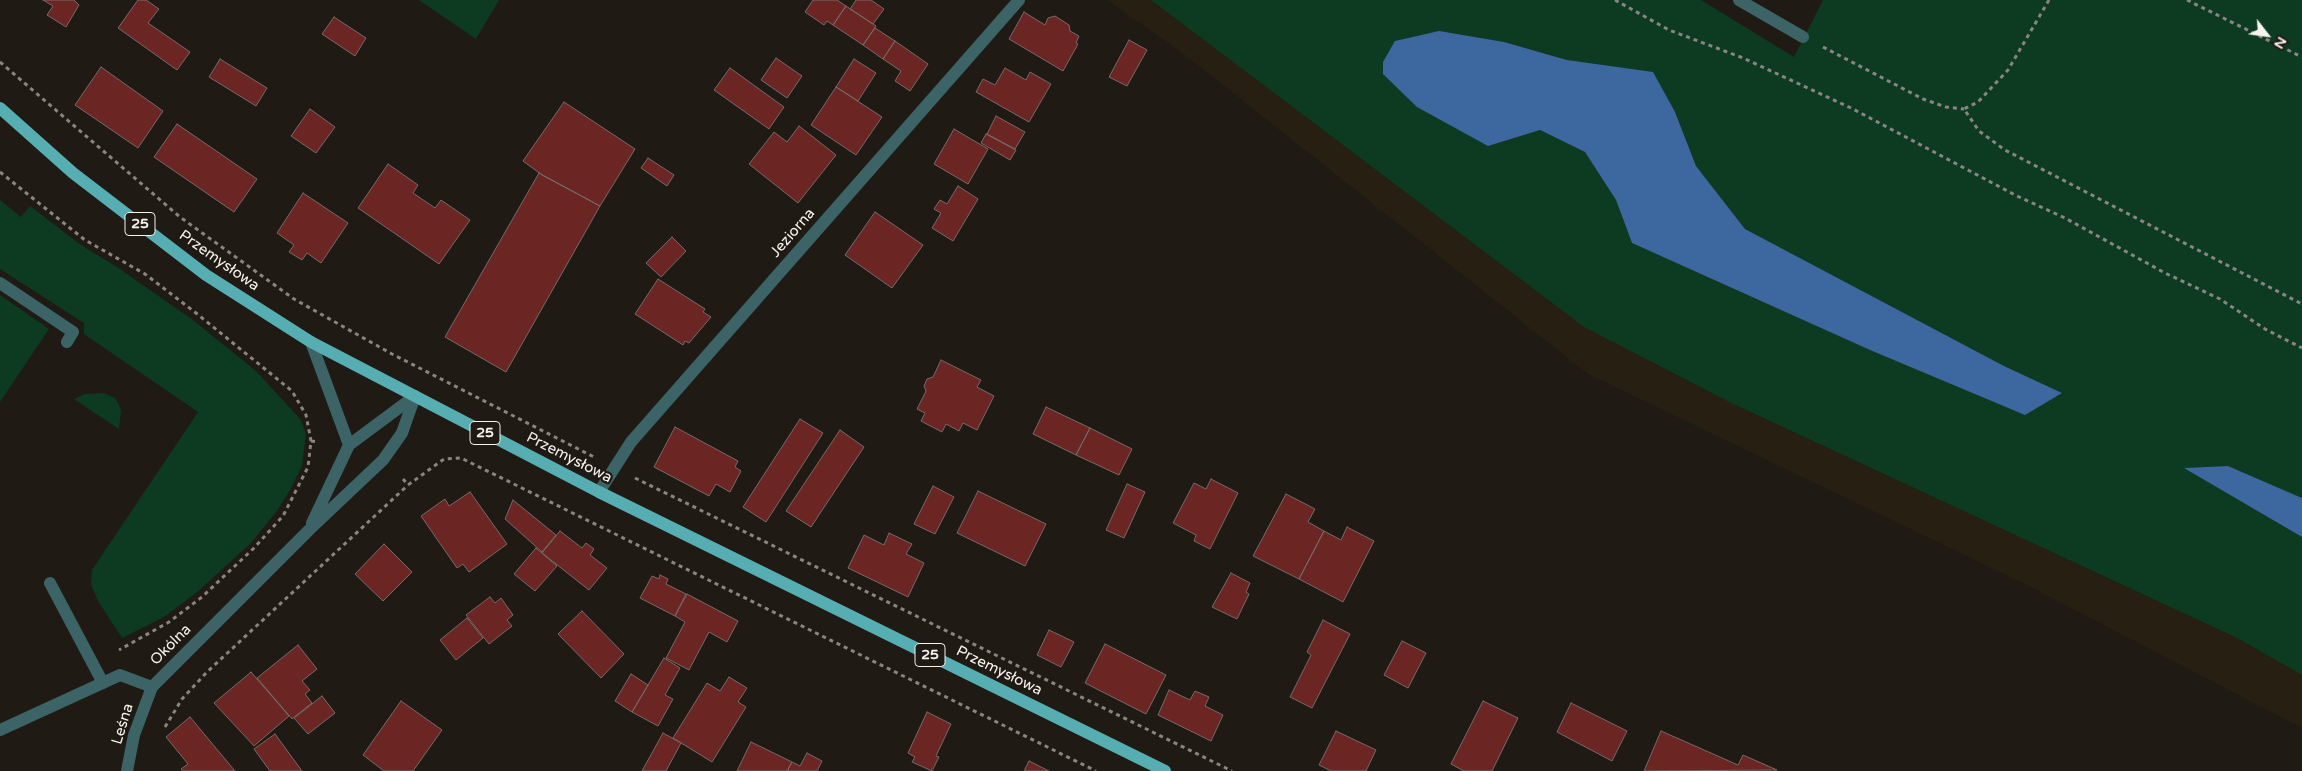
<!DOCTYPE html>
<html>
<head>
<meta charset="utf-8">
<style>
	body { margin:0 }
	#map { position:relative; width:2302px; height:771px; overflow:hidden; background:#1f1a13; font-family:"Varela Round",sans-serif }
	canvas { display:block }
	.north { position:absolute; left:2242px; top:10px; width:50px; height:50px; -webkit-text-stroke:4px #1f1a13; paint-order:stroke; rotate:120deg; font-size:14px; font-weight:700; line-height:20px; text-align:center; color:#f6f3ed }
	.north::after { content:''; display:block; margin:auto; width:18px; height:22px; background:#f6f3ed; clip-path:polygon(50% 0,100% 100%,50% 72%,0 100%) }
</style>
</head>
<body>
<div id="map">
<canvas width="2302" height="771"></canvas>
<div class="north">N</div>
</div>
<script>
const g = document.querySelector('canvas').getContext('2d');
g.lineJoin = 'round';
function fill(path, color) {
  g.fillStyle = color;
  g.fill(path, 'evenodd');
}
function poly(rows) {
  const path = new Path2D();
  for (const r of rows) {
    path.moveTo(r[0], r[1]);
    for (let i = 2; i < r.length; i += 2) path.lineTo(r[i], r[i + 1]);
  }
  return path;
}
function stroke(path, color, width, dash) {
  g.strokeStyle = color;
  g.lineWidth = width;
  g.lineCap = dash ? 'butt' : 'round';
  g.setLineDash(dash || []);
  g.stroke(path);
}
function drawText(font, color, halo, rows, align = 'center') {
  g.font = font + ' "Varela Round",sans-serif';
  g.lineWidth = 4.5;
  g.setLineDash([]);
  g.textBaseline = 'middle';
  g.strokeStyle = halo;
  g.fillStyle = color;
  for (const [text, x, y, turn = 0] of rows) {
    g.save();
    g.translate(x, y);
    g.rotate((+turn || 0) * Math.PI / 180);
    g.textAlign = isNaN(turn) ? turn : align;
    if (halo) g.strokeText(text, 0, 0);
    g.fillText(text, 0, 0);
    g.restore();
  }
}
fill(poly([
	[1107,0,1151,0,1584,327,1729,402,2237,638,2302,675,2302,728,2025,584,1588,374,1185,55]
]), '#271f12');
fill(poly([
	[419,0,499,0,476,39],
	[1151,0,1701,0,1794,57,1823,0,2302,0,2302,498,2228,466,2185,468,2302,537,2302,675,2237,638,1729,402,1584,327],
	[1504,42,1567,60,1675,112,1696,166,1745,229,2004,366,2062,393,2025,414,1870,350,1632,243,1616,200,1585,152,1540,130,1488,146],
	[0,200,21,217,30,206,81,245,117,267,193,320,256,371,301,420,306,434,302,466,290,490,277,511,251,543,196,593,164,617,122,638,98,601,91,584,92,570,198,412,84,334,84,323,0,269],
	[0,295,49,329,0,402],
	[104,393,115,398,118,403,121,410,119,429,74,399,85,394]
]), '#0c3b22');
fill(poly([
	[1439,31,1504,42,1567,60,1653,72,1675,112,1696,166,1745,229,2004,366,2062,393,2025,415,1870,350,1632,243,1616,200,1585,152,1540,130,1488,146,1417,107,1383,74,1383,62,1395,41],
	[2228,466,2302,498,2302,537,2184,468]
]), '#3d689f');
const building = poly([
	[43,0,74,0,79,5,66,27,47,15,53,6,43,0],
	[138,0,146,0,159,9,148,23,190,52,177,70,118,28,138,0],
	[813,0,837,0,846,6,833,25,827,21,824,25,805,12,813,0],
	[856,0,871,0,884,9,873,24,850,9,856,0],
	[846,6,876,26,863,45,833,25,846,6],
	[1024,12,1045,25,1048,18,1055,16,1069,25,1070,31,1079,36,1076,43,1078,44,1063,71,1009,39,1024,12],
	[334,17,366,38,355,56,322,34,334,17],
	[875,28,895,41,883,59,863,45,875,28],
	[1129,40,1147,50,1127,86,1109,77,1129,40],
	[895,41,928,64,910,91,895,81,901,71,883,59,895,41],
	[776,58,802,76,787,98,761,80,776,58],
	[220,59,267,88,256,106,209,77,220,59],
	[854,59,876,73,858,101,836,87,854,59],
	[101,67,163,111,138,148,75,105,101,67],
	[730,68,784,107,769,129,714,90,730,68],
	[1005,68,1026,80,1030,72,1051,84,1029,122,976,92,983,79,995,85,1005,68],
	[836,87,882,117,856,155,811,125,836,87],
	[564,102,635,149,600,206,542,175,523,161,564,102],
	[310,109,335,127,316,153,291,136,310,109],
	[996,116,1025,132,1015,149,987,134,996,116],
	[177,124,257,179,234,212,154,157,177,124],
	[799,126,836,155,798,203,749,164,774,132,787,142,799,126],
	[954,129,988,149,968,184,934,164,954,129],
	[986,134,1016,150,1010,160,981,143,986,134],
	[648,158,674,175,667,186,641,168,648,158],
	[388,164,418,185,413,193,435,208,441,200,470,220,439,264,358,208,388,164],
	[539,173,600,206,506,372,445,337,539,173],
	[958,186,978,199,953,241,932,228,941,213,934,209,940,200,947,204,958,186],
	[303,193,348,223,321,263,307,253,302,260,289,252,294,245,277,233,303,193],
	[875,212,923,245,892,288,845,255,875,212],
	[672,237,686,251,661,277,646,263,672,237],
	[658,279,705,309,703,312,711,317,689,343,685,341,683,345,635,314,658,279],
	[941,360,981,380,977,387,994,396,977,430,963,423,959,431,946,424,942,432,921,421,925,413,917,409,926,391,924,386,927,379,933,377,941,360],
	[1046,407,1090,428,1076,455,1033,434,1046,407],
	[800,419,823,433,766,522,743,507,800,419],
	[675,427,738,461,735,467,741,471,730,492,716,484,709,496,654,467,675,427],
	[1090,428,1132,449,1119,475,1076,455,1090,428],
	[840,430,864,447,811,527,786,511,840,430],
	[1211,479,1238,493,1210,549,1194,541,1196,535,1173,523,1194,483,1206,489,1211,479],
	[1127,484,1145,492,1124,538,1106,530,1127,484],
	[933,486,954,497,935,534,914,524,933,486],
	[978,491,1046,524,1025,566,957,533,978,491],
	[470,492,507,544,469,572,463,564,457,568,421,516,445,499,449,506,470,492],
	[1286,494,1315,509,1308,522,1324,531,1299,579,1253,556,1286,494],
	[513,500,556,535,542,552,505,519,513,500],
	[1347,527,1374,541,1343,602,1299,579,1324,531,1341,540,1347,527],
	[560,531,582,548,586,543,594,549,590,555,607,568,589,590,542,553,560,531],
	[889,533,912,544,906,554,924,563,908,597,848,568,864,535,884,545,889,533],
	[384,544,412,572,383,601,355,574,384,544],
	[536,548,557,566,535,591,514,574,536,548],
	[1231,573,1250,583,1246,592,1249,594,1237,619,1212,607,1231,573],
	[660,575,668,579,666,584,686,594,675,616,640,598,652,576,659,579,660,575],
	[687,594,738,621,727,642,709,632,689,670,666,658,685,622,675,616,687,594],
	[490,597,495,603,501,598,513,615,507,620,512,626,489,644,466,615,490,597],
	[582,611,624,654,601,678,558,634,582,611],
	[467,618,483,638,456,660,440,640,467,618],
	[1323,620,1350,634,1312,708,1290,697,1311,655,1307,652,1323,620],
	[1049,630,1074,642,1061,667,1037,655,1049,630],
	[1402,641,1426,653,1408,688,1384,675,1402,641],
	[1105,644,1166,675,1146,714,1085,683,1105,644],
	[298,645,317,669,302,681,310,690,305,694,312,703,292,719,257,678,298,645],
	[664,658,680,668,665,695,673,699,658,726,632,712,664,658],
	[251,672,289,716,254,746,214,703,251,672],
	[631,674,648,685,632,712,615,701,631,674],
	[729,677,747,688,738,702,746,707,712,762,673,738,707,683,720,691,729,677],
	[1169,690,1190,700,1195,691,1209,697,1205,706,1223,715,1211,741,1158,715,1169,690],
	[322,696,335,713,308,734,294,718,322,696],
	[401,701,442,730,413,771,384,771,363,755,401,701],
	[1483,701,1518,718,1492,771,1464,771,1451,764,1483,701],
	[1571,703,1627,731,1612,761,1557,732,1571,703],
	[927,712,951,724,936,756,939,757,932,771,912,762,915,757,908,753,927,712],
	[190,717,235,771,183,771,181,769,188,764,166,737,190,717],
	[1336,731,1376,750,1366,771,1331,771,1319,765,1336,731],
	[1661,731,1738,765,1743,755,1777,770,1644,771,1661,731],
	[663,733,681,743,666,771,642,771,663,733],
	[275,734,302,771,270,771,254,749,275,734],
	[751,742,792,762,787,771,737,771,751,742],
	[807,753,822,761,817,771,787,771,792,762,800,766,807,753],
	[1029,761,1049,771,1024,771,1029,761]
]);
fill(building, '#6b2623');
stroke(building, '#776a69', 1);
stroke(poly([
	[1615,0,1669,30,1743,58,1851,108,2017,196,2065,218,2165,273,2220,299,2265,329,2302,348],
	[2049,0,2008,70,1978,102,1964,109,1979,131,2005,150,2302,304],
	[2187,0,2302,57],
	[1823,47,1923,99,1946,107,1964,109],
	[0,62,180,217,294,299,392,354,594,457],
	[0,172,85,240,145,274,196,313,292,391,306,415,311,441,308,467,283,516,254,548,202,597,169,622,119,650],
	[311,441,319,442],
	[635,478,1232,771],
	[403,479,408,485,444,459,461,458,1096,771],
	[165,727,182,699,207,672,408,485]
]), '#8a867f', 3, [4, 4]);
stroke(poly([
	[1739,0,1803,37],
	[0,283,73,332,67,342],
	[50,583,103,683]
]), '#3c6466', 12);
stroke(poly([
	[599,492,631,442,1019,0],
	[0,730,120,675,152,687]
]), '#3c6466', 12);
stroke(poly([
	[311,342,349,445],
	[312,523,349,445,415,396],
	[127,771,134,735,152,687,309,530,383,460,402,433,415,396]
]), '#3c6466', 12);
stroke(poly([
	[0,108,73,173,206,275,311,342,599,492,1165,771]
]), '#56aeb3', 12);
for (const [x, y, w] of [
	[140,224,30],
	[485,433,30],
	[930,655,30]
]) {
  const box = new Path2D();
  box.roundRect(x - w / 2, y - 11.5, w, 23, 4);
  g.fillStyle = '#1f1a13';
  g.fill(box);
  stroke(box, '#f6f3ed', 1);
}
drawText('bold 14px', '#f6f3ed', null, [
	["25",140,224],
	["25",485,433],
	["25",930,655]
]);
drawText('15px', '#f6f3ed', '#1f1a13', [
	["Jeziorna",793,233,-49],
	["Przemysłowa",219,261,35],
	["Przemysłowa",569,458,27],
	["Okólna",171,645,-45],
	["Przemysłowa",999,671,26],
	["Leśna",123,724,-73]
]);
</script>
</body>
</html>
